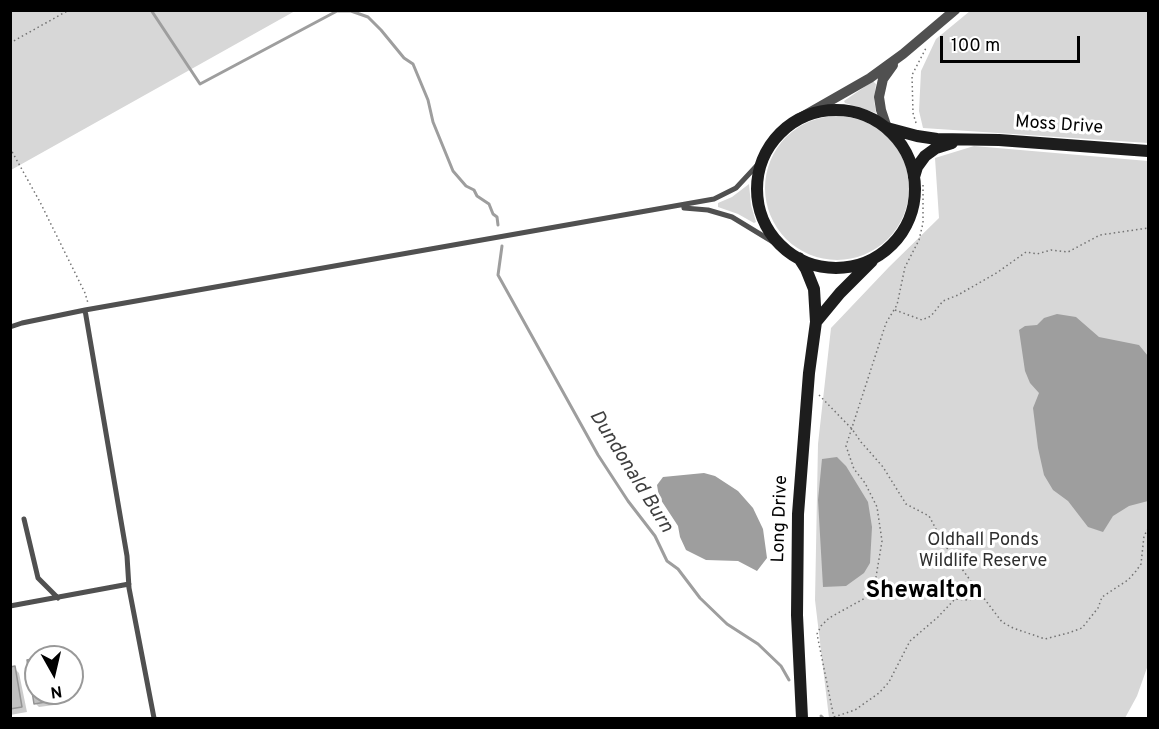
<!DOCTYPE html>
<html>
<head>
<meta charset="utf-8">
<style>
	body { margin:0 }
	#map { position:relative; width:1159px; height:729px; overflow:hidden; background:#fff; font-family:Overpass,sans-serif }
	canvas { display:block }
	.frame { position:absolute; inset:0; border:12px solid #000; pointer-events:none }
	.north { position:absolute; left:24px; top:645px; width:60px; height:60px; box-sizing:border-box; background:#fff; border:2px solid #999; border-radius:50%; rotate:172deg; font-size:16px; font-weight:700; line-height:24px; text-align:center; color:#000 }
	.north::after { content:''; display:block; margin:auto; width:21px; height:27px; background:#000; clip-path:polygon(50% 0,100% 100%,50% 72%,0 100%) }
	.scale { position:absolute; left:940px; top:36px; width:140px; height:27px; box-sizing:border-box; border:3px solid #000; border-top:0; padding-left:8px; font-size:18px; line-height:21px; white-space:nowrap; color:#000; -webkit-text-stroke:4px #fff; paint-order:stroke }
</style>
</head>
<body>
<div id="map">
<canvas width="1159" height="729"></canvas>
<div class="frame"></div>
<div class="north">N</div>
<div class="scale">100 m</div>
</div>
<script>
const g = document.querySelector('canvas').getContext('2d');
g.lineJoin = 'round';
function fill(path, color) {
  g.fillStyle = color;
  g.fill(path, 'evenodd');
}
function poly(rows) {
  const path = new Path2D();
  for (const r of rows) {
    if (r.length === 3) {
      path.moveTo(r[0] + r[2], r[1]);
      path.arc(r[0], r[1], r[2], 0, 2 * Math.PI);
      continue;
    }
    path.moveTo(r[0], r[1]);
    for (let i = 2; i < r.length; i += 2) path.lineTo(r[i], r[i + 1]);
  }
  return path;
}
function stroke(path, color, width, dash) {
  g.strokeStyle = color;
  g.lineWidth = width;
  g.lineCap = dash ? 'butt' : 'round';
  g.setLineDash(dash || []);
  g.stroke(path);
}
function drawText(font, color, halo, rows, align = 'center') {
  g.font = font + ' Overpass,sans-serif';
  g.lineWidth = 6;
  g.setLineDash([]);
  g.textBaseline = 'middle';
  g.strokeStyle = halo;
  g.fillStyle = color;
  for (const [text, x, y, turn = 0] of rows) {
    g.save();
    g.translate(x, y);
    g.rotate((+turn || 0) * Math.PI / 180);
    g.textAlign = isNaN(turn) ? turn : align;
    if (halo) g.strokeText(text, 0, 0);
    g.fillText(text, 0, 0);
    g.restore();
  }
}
fill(poly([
	[10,11,11,10,295,11,11,170],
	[970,11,1148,11,1148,143,923,128,919,111,921,71,936,39],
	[873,81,876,84,874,100,876,113,845,103,844,101],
	[837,188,72],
	[974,146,1148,161,1148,665,1137,696,1125,718,829,718,815,600,818,444,831,328,889,267,939,218,935,158],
	[749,184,751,205,756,222,754,223,738,214,718,207,718,203,732,197]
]), '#d7d7d7');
fill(poly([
	[1057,314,1076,317,1099,337,1139,345,1148,356,1148,501,1129,506,1113,516,1103,532,1088,527,1068,501,1053,490,1044,475,1038,448,1033,408,1039,393,1030,383,1025,371,1019,330,1025,326,1037,325,1044,318],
	[837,457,846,466,868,502,872,527,870,563,864,573,846,586,823,587,818,500,822,459],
	[704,473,715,476,738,491,753,508,763,529,767,558,757,571,738,561,706,560,686,550,680,537,678,526,659,497,657,485,663,477]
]), '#9e9e9e');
fill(poly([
	[36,660,36,693,52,693,54,705,39,707,36,704],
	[10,668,14,668,19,673,27,712,10,715]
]), '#0003');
stroke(poly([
	[151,10,200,84,337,11,351,11,368,17,381,30,404,58,413,64,428,100,433,122,453,171,466,186,474,190,477,196,489,204,493,214,497,217,498,225],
	[502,246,498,275,598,455,628,501,655,536,667,561,678,569,700,598,727,624,758,644,781,666,789,680],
	[821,716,823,718]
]), '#9e9e9e', 3);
const building = poly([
	[36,658,36,693,50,693,52,701,34,704,27,660,36,658],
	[15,666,22,707,10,709,10,667,15,666]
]);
fill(building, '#c0c0c0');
stroke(building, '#949494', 1.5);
stroke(poly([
	[10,43,69,10],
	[916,123,913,113,912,75,926,48],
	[10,148,40,202,85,293,88,303],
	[895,310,922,320,931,316,943,301,958,295,998,272,1026,252,1037,254,1051,250,1068,252,1100,235,1148,228],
	[819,395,852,429,861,442,883,467,906,504,929,516,944,544,970,580,1002,622,1013,628,1045,639,1068,633,1082,628,1098,608,1102,597,1128,580,1136,571,1141,564,1144,536,1148,529],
	[834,717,855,710,879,693,889,682,910,641,938,617,955,599,968,600,982,597],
	[834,718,817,634,821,626,829,618,867,597,875,583,882,541,877,507,865,483,854,469,846,446,886,323,897,305,905,267,919,240,923,223,923,182]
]), '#727272', 1.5, [1.5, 3]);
stroke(poly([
	[684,208,708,210,732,217,783,248],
	[10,327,22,323,85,310],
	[24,519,38,578,58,598],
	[10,606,129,584],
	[154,718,129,588,127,556,85,310,714,199,736,188,762,160]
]), '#505050', 5);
stroke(poly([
	[800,118,870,78,903,54,955,10],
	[887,128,881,110,879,97,883,79,893,65]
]), '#505050', 10);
stroke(poly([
	[836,189,79],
	[887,128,917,136,937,139,999,140,1148,151],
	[914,177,917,167,925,156,936,148,952,143],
	[799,258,806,269,814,289,816,322,809,373,798,514,797,615,802,718],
	[816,322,840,293,872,261]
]), '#1d1d1d', 12);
drawText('18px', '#000', '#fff', [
	["Moss Drive",1059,126,4],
	["Long Drive",781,519,-88]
]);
drawText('18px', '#2e2e2e', '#fff', [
	["Oldhall Ponds",983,541],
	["Wildlife Reserve",983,562]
]);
drawText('italic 20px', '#3f3f3f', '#fff', [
	["Dundonald Burn",630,472,58]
]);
drawText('bold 24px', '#000', '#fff', [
	["Shewalton",924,592]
]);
</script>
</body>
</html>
